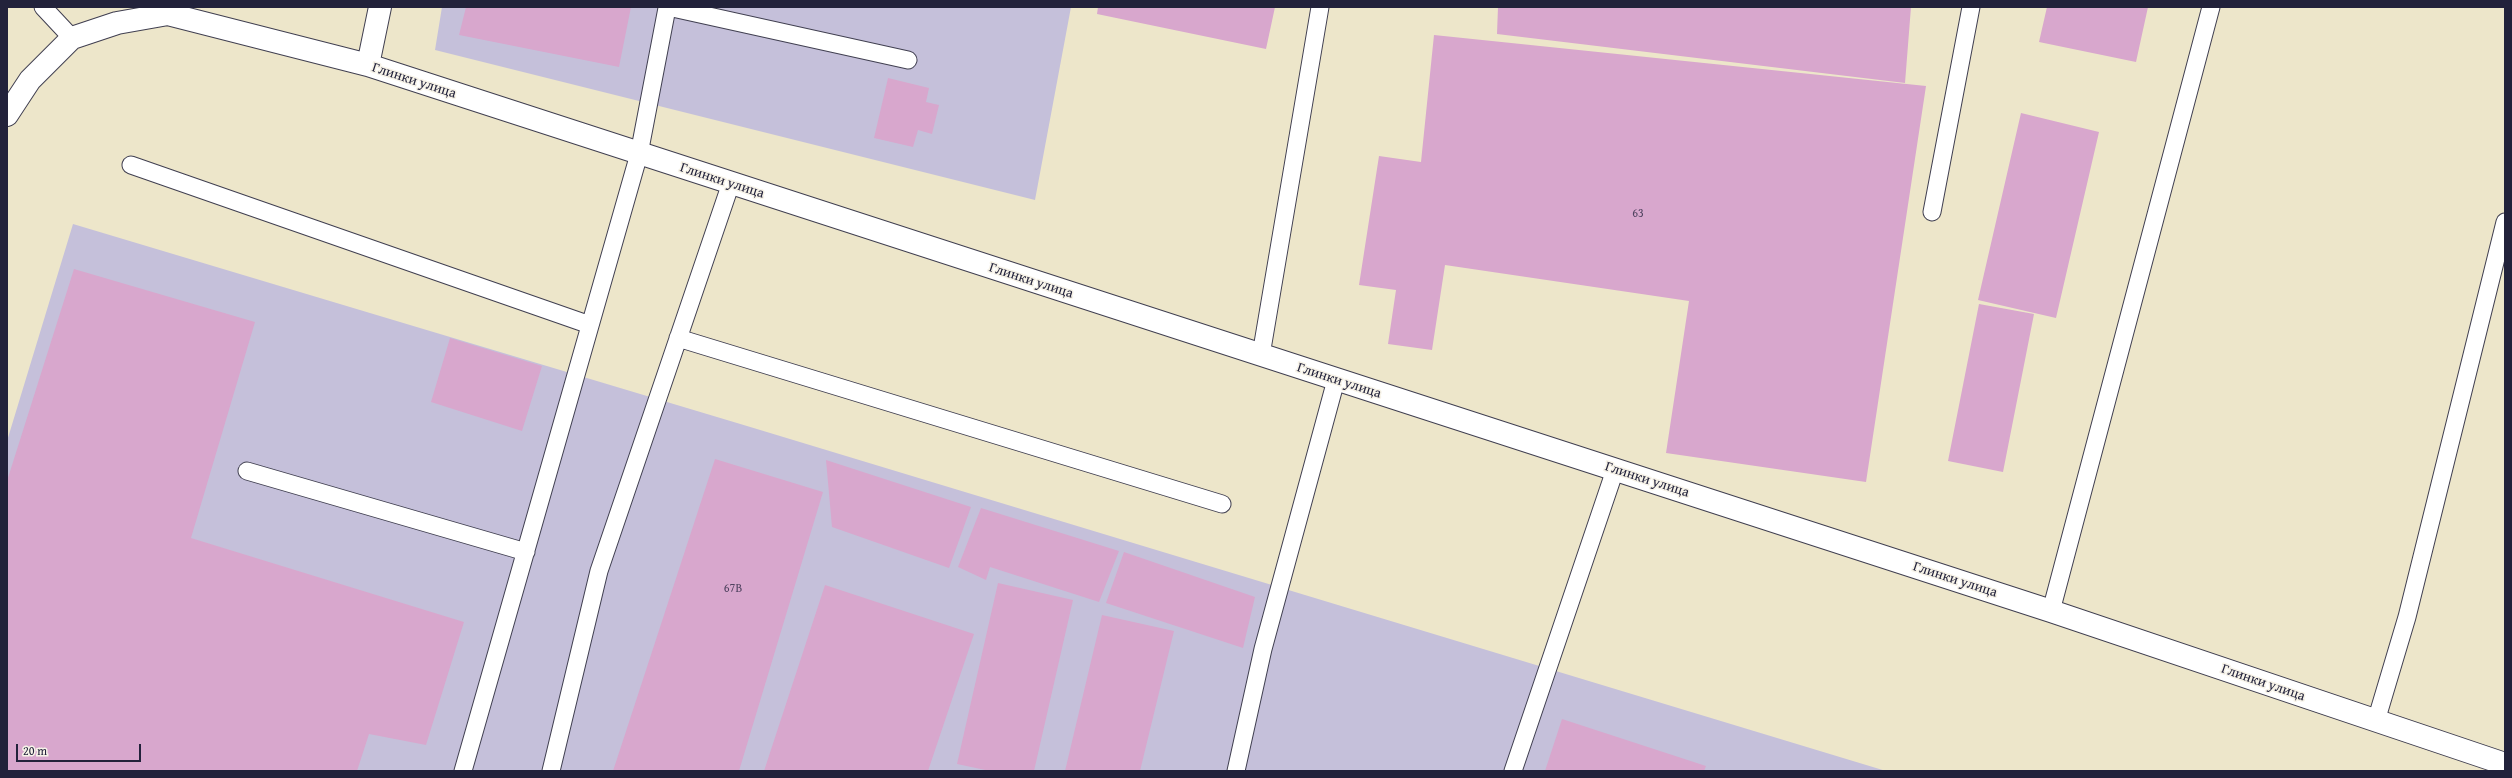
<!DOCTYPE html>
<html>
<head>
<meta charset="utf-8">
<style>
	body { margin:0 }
	#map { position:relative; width:2512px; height:778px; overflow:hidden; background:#ede6ca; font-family:"Gentium Book Plus",serif }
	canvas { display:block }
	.frame { position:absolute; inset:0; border:8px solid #22223b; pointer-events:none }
	.scale { position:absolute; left:16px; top:744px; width:125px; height:18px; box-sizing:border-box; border:2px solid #22223b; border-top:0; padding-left:5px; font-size:12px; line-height:14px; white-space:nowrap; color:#22223b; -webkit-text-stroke:3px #f7f3e8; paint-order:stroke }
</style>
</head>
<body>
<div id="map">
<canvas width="2512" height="778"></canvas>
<div class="frame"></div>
<div class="scale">20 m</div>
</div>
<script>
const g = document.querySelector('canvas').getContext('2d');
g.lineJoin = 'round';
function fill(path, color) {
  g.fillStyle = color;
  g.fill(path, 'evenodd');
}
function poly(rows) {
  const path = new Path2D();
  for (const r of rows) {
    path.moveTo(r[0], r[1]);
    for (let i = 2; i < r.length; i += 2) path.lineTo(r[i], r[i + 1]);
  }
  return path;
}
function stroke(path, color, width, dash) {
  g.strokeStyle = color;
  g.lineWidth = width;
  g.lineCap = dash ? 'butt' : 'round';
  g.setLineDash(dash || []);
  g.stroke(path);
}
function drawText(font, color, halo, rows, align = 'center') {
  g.font = font + ' "Gentium Book Plus",serif';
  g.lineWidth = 3;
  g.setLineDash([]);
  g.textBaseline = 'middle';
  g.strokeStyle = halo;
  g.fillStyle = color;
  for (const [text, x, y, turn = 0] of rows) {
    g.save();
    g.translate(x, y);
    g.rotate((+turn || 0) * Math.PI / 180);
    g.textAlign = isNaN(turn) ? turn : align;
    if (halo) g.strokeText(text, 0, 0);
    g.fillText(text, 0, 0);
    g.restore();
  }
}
fill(poly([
	[442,7,1071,7,1035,200,435,50],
	[73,224,747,426,1886,771,7,771,7,441]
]), '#c5c0da');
fill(poly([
	[466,7,631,7,619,67,459,35],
	[1098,7,1275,7,1266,49,1097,14],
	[1498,7,1911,7,1905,83,1497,34],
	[2047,7,2148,7,2136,62,2039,42],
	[1434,35,1926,86,1866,482,1666,453,1689,301,1445,265,1432,350,1388,344,1396,290,1359,285,1379,156,1421,162],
	[888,78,929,88,926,102,939,105,932,134,918,130,913,147,874,138],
	[2021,113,2099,132,2056,318,1978,300],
	[74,269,255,322,191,538,464,622,426,745,369,734,357,771,7,771,7,481],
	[1979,304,2034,314,2003,472,1948,461],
	[450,338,542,366,522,431,431,402],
	[715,459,823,492,739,771,613,771],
	[826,460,971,507,949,568,832,527],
	[981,508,1119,551,1099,602,990,567,986,580,958,567],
	[1124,552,1255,597,1243,648,1106,603],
	[998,583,1073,600,1034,771,990,771,957,764],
	[825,585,974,634,928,771,764,771],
	[1102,615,1174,631,1140,771,1065,771],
	[1562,719,1706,766,1704,771,1545,771]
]), '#d8a7cd');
const lane = poly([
	[43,7,72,38],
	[668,7,908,60],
	[131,165,590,325],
	[1932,212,1971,7],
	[678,338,1222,504],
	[1261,355,1320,7],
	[247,471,526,552],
	[2051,611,2211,7],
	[2376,721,2407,617,2505,222],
	[463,771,639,154,667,8],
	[551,771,599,571,731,183],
	[1236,771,1263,649,1336,380],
	[1513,771,1615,470]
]);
const secondary = poly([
	[368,65,380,7],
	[7,115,30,80,72,38,117,23,168,14,368,65,2051,611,2505,764]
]);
stroke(lane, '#403f50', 19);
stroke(secondary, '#403f50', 24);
stroke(lane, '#fff', 17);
stroke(secondary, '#fff', 22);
drawText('12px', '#504360', null, [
	["63",1638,214],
	["67В",733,589]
]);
drawText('14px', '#22223b', '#f7f3e8', [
	["Глинки улица",414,81,18],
	["Глинки улица",722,181,18],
	["Глинки улица",1031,281,18],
	["Глинки улица",1339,381,18],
	["Глинки улица",1647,480,18],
	["Глинки улица",1955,580,18],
	["Глинки улица",2263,683,19]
]);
</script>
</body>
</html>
